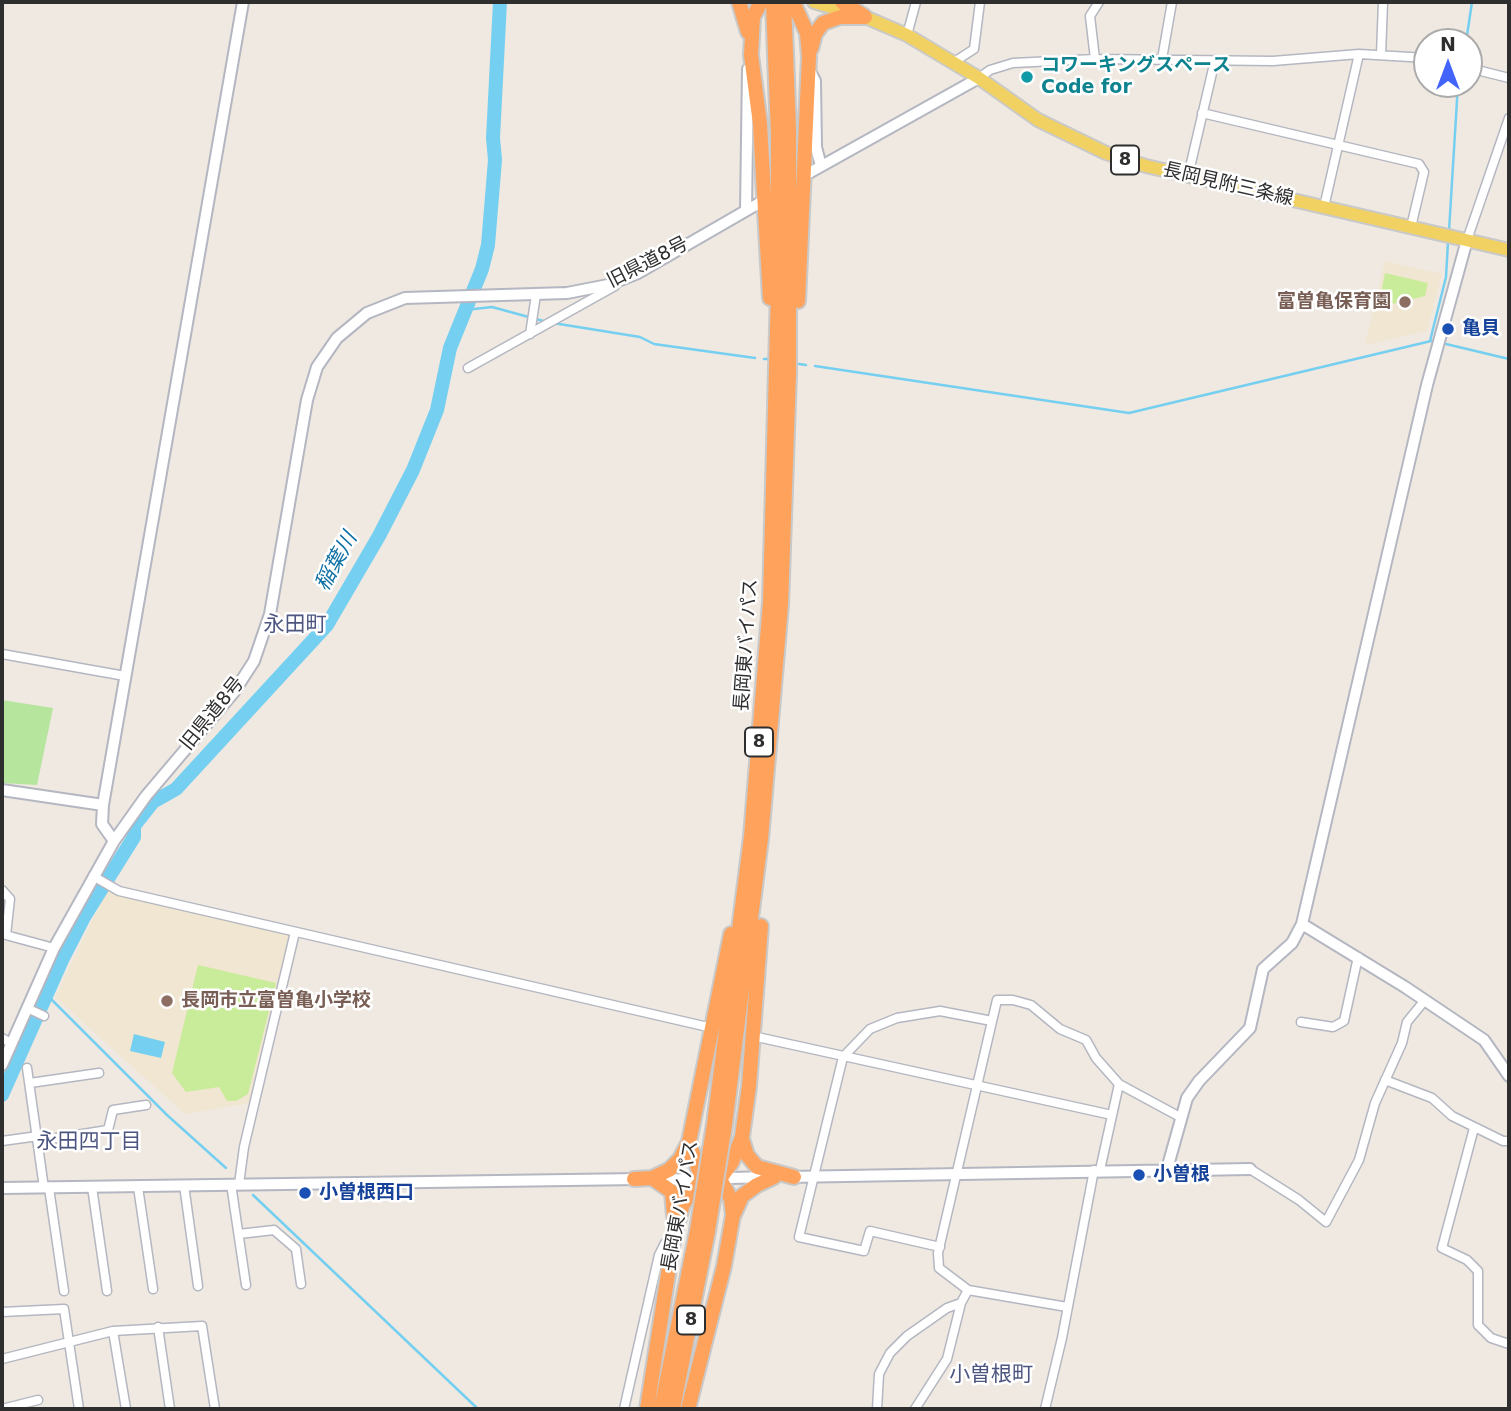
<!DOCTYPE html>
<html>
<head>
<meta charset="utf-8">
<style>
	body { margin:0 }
	#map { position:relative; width:1511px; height:1411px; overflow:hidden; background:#efe9e1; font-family:"DejaVu Sans",sans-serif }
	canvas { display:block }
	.frame { position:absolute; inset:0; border:4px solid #2e2e2e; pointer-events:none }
	.north { position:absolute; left:1413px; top:28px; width:70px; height:70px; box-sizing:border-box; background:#fff; border:2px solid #ababab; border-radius:50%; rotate:0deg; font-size:19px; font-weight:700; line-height:28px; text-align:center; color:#2e2e2e }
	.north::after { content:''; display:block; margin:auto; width:24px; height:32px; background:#4264fb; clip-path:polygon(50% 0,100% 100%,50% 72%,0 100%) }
</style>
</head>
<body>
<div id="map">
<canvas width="1511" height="1411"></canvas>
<div class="frame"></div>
<div class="north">N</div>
</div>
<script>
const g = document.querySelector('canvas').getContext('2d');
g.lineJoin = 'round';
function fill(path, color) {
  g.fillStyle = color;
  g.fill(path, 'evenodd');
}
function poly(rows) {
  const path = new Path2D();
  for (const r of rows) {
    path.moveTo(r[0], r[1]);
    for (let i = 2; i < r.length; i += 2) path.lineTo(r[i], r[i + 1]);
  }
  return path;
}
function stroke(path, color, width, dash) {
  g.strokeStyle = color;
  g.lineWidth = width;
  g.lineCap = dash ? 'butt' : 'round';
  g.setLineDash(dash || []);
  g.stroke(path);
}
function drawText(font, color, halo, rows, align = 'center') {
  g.font = font + ' "DejaVu Sans","Noto Sans JP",sans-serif';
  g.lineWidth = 5;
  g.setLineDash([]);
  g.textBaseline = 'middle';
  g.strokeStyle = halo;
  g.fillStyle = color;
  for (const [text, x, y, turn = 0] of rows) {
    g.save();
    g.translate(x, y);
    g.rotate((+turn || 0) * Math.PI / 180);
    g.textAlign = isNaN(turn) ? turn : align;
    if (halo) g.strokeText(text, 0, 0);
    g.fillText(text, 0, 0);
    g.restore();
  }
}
fill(poly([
	[1385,261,1442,274,1427,331,1365,345],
	[107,891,289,934,250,1103,185,1114,55,997]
]), '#f0e6d1');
fill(poly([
	[2,700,53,708,37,785,2,783]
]), '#b6e59e');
fill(poly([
	[1385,273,1428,283,1425,296,1388,305,1390,295,1381,293],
	[198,965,276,983,248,1094,236,1101,227,1101,219,1087,186,1092,172,1073]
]), '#c9ec9a');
fill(poly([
	[134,1034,165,1042,161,1058,130,1051]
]), '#75cff0');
stroke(poly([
	[1466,42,1472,2],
	[1449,231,1458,84],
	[465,310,492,307,547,322],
	[553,323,640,337,654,344,755,358],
	[1430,341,1446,277,1448,242],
	[1446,344,1509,359],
	[764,359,768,359],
	[799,364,806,365],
	[815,366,1129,413,1431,341],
	[47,995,167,1115,226,1168],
	[253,1195,478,1409]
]), '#75cff0', 2.5);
stroke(poly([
	[2,1095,63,958,84,917,134,837,134,826,153,802,176,789,327,625,379,536,413,470,437,410,450,348,482,269,488,245,495,160,493,138,500,2]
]), '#75cff0', 14);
const street = poly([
	[907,35,916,2],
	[1381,55,1383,2],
	[1095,59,1090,16,1099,2],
	[1162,59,1172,2],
	[954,62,974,49,980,2],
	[1469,68,1509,78],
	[979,78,990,70,1013,63,1095,59,1273,61,1359,54,1427,58],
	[1202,113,1419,164,1424,172,1411,227],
	[1188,176,1215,60],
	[1324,207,1359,54],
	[1467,240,1509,118],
	[530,334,536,295],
	[468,368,615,286],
	[2,654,125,676],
	[93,876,119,891,708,1027],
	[2,890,10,899,6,935],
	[2,934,54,948],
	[27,1008,44,1016],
	[1301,1022,1333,1027,1344,1021,1358,957],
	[757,1037,1112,1115],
	[2,1038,11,1043],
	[27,1068,44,1188],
	[1385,1080,1432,1098,1452,1116,1503,1141,1509,1141],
	[30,1083,99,1073],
	[1474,1128,1442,1248,1467,1260,1478,1271,1478,1325,1491,1338,1509,1344],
	[2,1141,38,1136],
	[38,1141,108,1130,113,1110,146,1105],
	[1250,1169,1299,1200,1326,1222,1359,1160,1375,1103,1402,1043,1407,1022,1425,1000],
	[1100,1170,1119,1084],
	[231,1184,246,1285],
	[239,1184,244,1147,295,932],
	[184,1185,198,1286],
	[92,1187,107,1291],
	[138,1187,153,1289],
	[49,1188,64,1291],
	[239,1234,274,1230,296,1249,301,1284],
	[940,1247,870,1231,864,1251,799,1237,843,1057,870,1029,897,1018,940,1011,992,1021],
	[1067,1307,968,1290,939,1268,938,1253,997,1000,1013,1000,1031,1005,1060,1029,1086,1040,1096,1058,1119,1084,1180,1117],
	[2,1312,64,1309,79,1409],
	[158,1327,170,1409],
	[113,1331,126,1409],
	[2,1359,113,1331,202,1326,215,1409],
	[2,1409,38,1400],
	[624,1409,659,1255,665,1243,672,1242],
	[877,1409,879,1374,890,1353,907,1336,947,1308,961,1303],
	[915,1409,947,1359,961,1303,968,1290],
	[1045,1409,1062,1338,1094,1170]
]);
const secondary = poly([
	[809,69,815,81,816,147,821,166],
	[809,173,979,78],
	[746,210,748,69],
	[2,790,103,805],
	[114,841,102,824,103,805,243,2],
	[1302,924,1405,987,1484,1040,1509,1076],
	[2,1065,54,948,114,841,146,796,234,692,254,661,270,614,307,400,317,367,337,338,367,313,405,298,567,293,608,285,638,273,761,202],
	[1167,1169,1187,1098,1199,1081,1250,1028,1263,969,1292,943,1302,924,1427,385,1467,240],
	[788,1177,1250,1169],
	[655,1180,769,1177],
	[2,1188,639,1179]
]);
const primary = poly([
	[814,2,865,17,907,35,979,78,1038,120,1106,153,1146,166,1509,250]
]);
const highway = poly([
	[739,2,748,32],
	[761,2,753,17,751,55,760,124,770,298],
	[793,2,807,33,809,57,798,301],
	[842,2,864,16],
	[811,49,815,34,823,23,840,17,865,17],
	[714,1124,751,837,770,602,778,290,778,135,773,2],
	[725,1125,761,839,781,605,789,373,789,130,784,2],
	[742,1139,747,1155,757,1167,794,1177],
	[634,1179,652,1178,669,1170,680,1159,689,1142],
	[655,1180,672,1192,674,1216],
	[734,1214,742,1196,757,1185,774,1177],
	[647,1409,674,1235,683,1204,702,1180,689,1142,731,934],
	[661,1409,697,1231],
	[673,1409,708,1231],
	[688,1409,724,1266,733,1215,731,1199,720,1179,732,1162,742,1137,749,1086,761,926]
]);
stroke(street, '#b4b7c1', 11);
stroke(secondary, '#b4b7c1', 14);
stroke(primary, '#c9c9c9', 16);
stroke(highway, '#c9c9c9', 18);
stroke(street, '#fff', 8);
stroke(secondary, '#fff', 10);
stroke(primary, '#f2d163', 12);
stroke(highway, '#ffa35c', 14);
const highwayBridge = poly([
	[697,1231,714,1124],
	[708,1231,725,1125]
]);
stroke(highwayBridge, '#c9c9c9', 18, []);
stroke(highwayBridge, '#ffa35c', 14);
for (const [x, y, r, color] of [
	[1027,77,7,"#0f9aa8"],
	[1405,302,7,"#8d6e63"],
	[1448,329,7,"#1a4fb4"],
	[167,1001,7,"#8d6e63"],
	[1139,1175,7,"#1a4fb4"],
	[305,1193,7,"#1a4fb4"]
]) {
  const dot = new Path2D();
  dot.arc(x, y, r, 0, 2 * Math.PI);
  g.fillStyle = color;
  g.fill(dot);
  stroke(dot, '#fff', 2.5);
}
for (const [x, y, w] of [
	[1125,160,28],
	[759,742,28],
	[691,1320,28]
]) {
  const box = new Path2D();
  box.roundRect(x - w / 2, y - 14.5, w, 29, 5);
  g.fillStyle = '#fff';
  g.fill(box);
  stroke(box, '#2e2e2e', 2);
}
drawText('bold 18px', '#2e2e2e', null, [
	["8",1125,160],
	["8",759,742],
	["8",691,1320]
]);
drawText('bold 19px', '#0d838f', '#fff', [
	["コワーキングスペース",1041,66],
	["Code for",1041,88]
], 'left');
drawText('19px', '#2e2e2e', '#fff', [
	["長岡見附三条線",1228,185,13],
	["旧県道8号",648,263,-27],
	["長岡東バイパス",747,645,-86],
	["旧県道8号",213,714,-51],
	["長岡東バイパス",681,1206,-80]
]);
drawText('bold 19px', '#785e54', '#fff', [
	["富曽亀保育園",1391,302],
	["長岡市立富曽亀小学校",181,1001,"left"]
], 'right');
drawText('bold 19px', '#164399', '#fff', [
	["亀貝",1462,329],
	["小曽根",1153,1175],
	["小曽根西口",319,1193]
], 'left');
drawText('italic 21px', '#0d6fa3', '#fff', [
	["稲葉川",337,562,-61]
]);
drawText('21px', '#4d5680', '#fff', [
	["永田町",295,626],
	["永田四丁目",89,1143],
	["小曽根町",991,1376]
]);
</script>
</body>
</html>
